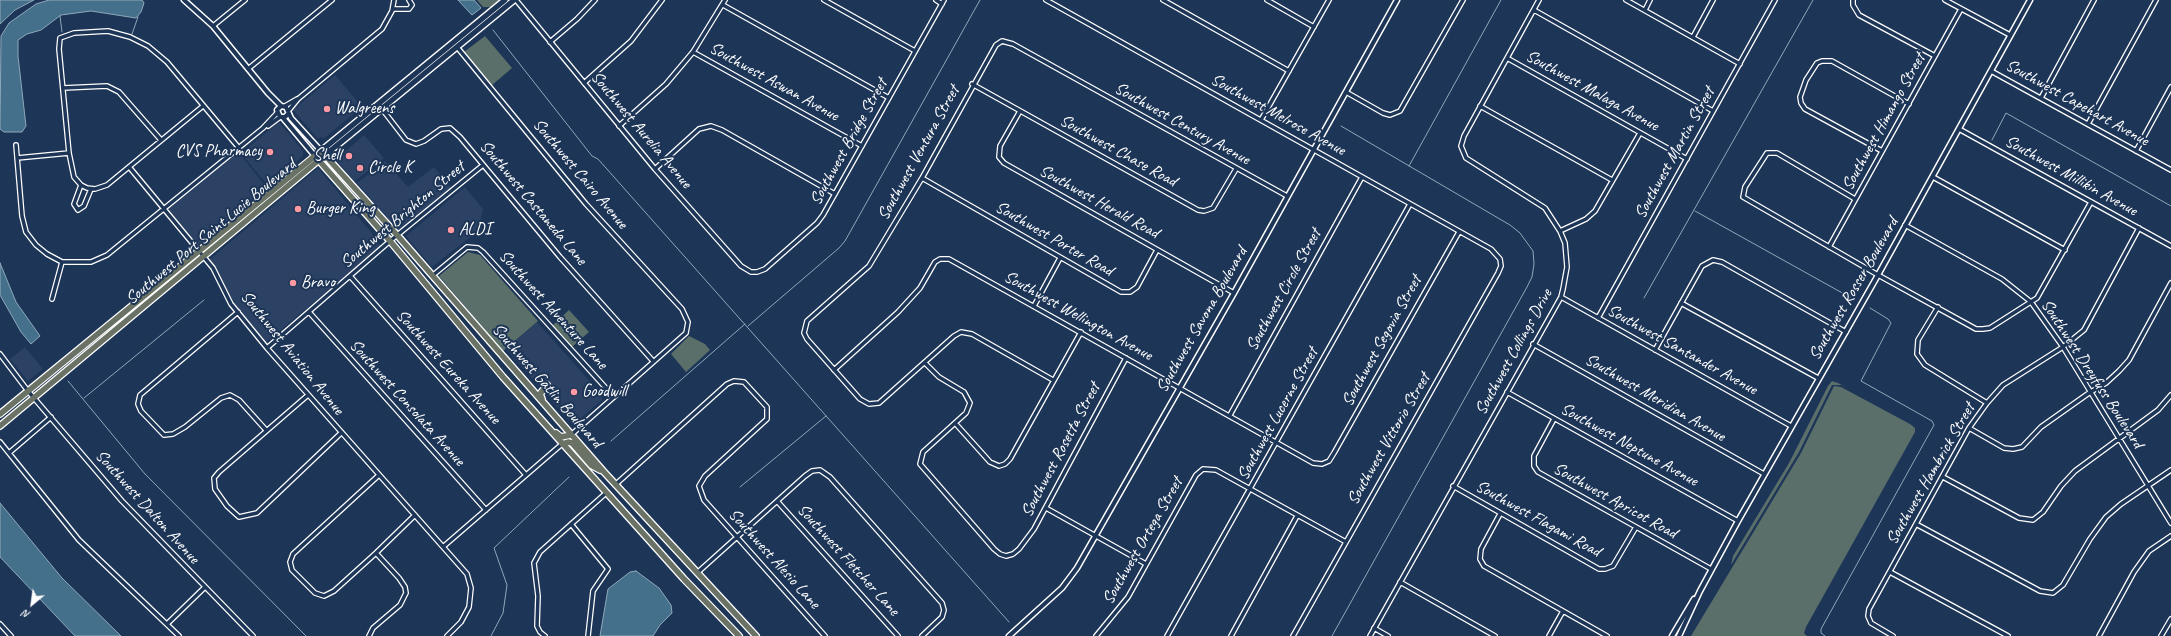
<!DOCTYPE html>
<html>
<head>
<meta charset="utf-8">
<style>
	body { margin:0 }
	#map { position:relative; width:2171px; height:636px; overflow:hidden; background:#1d3557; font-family:Caveat,sans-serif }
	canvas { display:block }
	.north { position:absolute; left:12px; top:584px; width:40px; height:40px; -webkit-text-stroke:3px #1d3557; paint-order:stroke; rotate:209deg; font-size:11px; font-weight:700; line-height:16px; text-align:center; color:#fff }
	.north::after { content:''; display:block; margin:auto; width:14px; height:18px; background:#fff; clip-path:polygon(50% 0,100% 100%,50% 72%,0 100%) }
</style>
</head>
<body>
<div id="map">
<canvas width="2171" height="636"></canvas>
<div class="north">N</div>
</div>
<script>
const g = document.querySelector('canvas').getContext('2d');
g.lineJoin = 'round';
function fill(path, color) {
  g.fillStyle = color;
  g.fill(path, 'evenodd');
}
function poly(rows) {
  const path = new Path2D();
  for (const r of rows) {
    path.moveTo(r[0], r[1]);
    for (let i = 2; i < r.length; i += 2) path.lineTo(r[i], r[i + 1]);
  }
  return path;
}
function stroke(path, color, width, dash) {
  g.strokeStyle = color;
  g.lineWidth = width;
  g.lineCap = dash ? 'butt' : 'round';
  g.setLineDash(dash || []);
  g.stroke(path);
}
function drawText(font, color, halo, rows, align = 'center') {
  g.font = font + ' Caveat,sans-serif';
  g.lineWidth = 4;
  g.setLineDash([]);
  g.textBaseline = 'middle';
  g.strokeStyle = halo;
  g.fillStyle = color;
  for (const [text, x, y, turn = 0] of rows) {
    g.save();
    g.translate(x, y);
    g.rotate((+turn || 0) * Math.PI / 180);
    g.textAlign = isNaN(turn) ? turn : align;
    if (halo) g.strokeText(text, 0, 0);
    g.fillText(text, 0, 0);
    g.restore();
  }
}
fill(poly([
	[335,75,362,107,323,139,321,137,318,139,293,110],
	[279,122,303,151,303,156,268,186,241,153],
	[267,129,239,153,267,188,197,246,167,210],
	[364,135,384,158,354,182,338,162,340,156],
	[385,161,408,187,434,167,451,188,399,231,357,183],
	[318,168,374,236,381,247,266,342,241,313,209,260],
	[465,187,483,209,478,231,432,267,406,236],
	[537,322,602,395,602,400,573,425,506,349],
	[25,347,43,369,28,381,10,359]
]), '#2c4265');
fill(poly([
	[477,0,501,0,492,7,483,7],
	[485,36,512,68,491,86,464,52],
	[468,252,480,255,538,321,503,351,439,276],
	[569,310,589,332,572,347,552,326],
	[689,336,705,344,710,350,686,372,671,354],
	[1832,381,1838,383,1849,389,1842,385,1832,385,1799,452,1731,565,1733,556,1789,463,1828,386],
	[1834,386,1841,387,1910,424,1915,428,1915,432,1806,627,1804,633,1807,636,1691,636,1801,453]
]), '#5a6f6a');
const water = poly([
	[0,0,34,0,15,10,0,24,0,0],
	[49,0,142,0,144,3,141,12,136,18,91,11,61,15,41,30,27,34,18,40,18,56,26,126,22,132,4,132,0,129,1,36,9,23,36,4,49,0],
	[458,0,474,0,481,8,472,15,458,0],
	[0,263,16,302,40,336,31,344,21,332,0,295,0,263],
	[0,503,62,578,121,636,75,636,0,557,0,503],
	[636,571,659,588,671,605,672,613,660,625,653,636,600,636,608,589,630,572,636,571]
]);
fill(water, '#44708b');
stroke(water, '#8fa9b9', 1);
stroke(poly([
	[60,16,62,32],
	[493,30,592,156,598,159,1009,622],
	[132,34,138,17],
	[1992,140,2006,113,2171,206],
	[1409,166,1501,0],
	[1695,211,1855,300],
	[1644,298,1813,0],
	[748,326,839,248,845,241,980,0],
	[68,381,145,474,306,636],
	[84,398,204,300],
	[611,441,745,324],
	[740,487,826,416],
	[491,636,503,613,507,585,494,548,569,477],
	[1332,636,1527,287,1532,277,1534,264,1533,251,1520,233,1510,225,1341,126],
	[1825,636,1821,633,1821,629,1934,425,1932,421,1861,381,1891,323,1888,319,1870,308]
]), '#8fa9b9', 1);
const minor = poly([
	[516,0,655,169,741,266,751,272,757,272,765,269,817,223,823,215,944,0],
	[824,0,915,51],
	[936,0,942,4],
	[1046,0,1491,249,1500,259,1501,266,1498,273,1293,636],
	[1163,0,1289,71],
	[1267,0,1314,27],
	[1626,0,1740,64],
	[1853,0,1853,5,1859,15,1935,56],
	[1945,0,2010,35],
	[723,5,889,98],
	[393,9,409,9,412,5,409,0],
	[1534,10,1713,111],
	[1645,10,1650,0],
	[213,26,245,0],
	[1693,37,1713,0],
	[550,42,577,19,595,0],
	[457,47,586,204,682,309,688,322,686,333,571,435],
	[693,52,862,146],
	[1507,58,1687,159],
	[248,69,332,0],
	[1991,71,2171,170],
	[584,83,631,41,662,0],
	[972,84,1198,210,1204,211,1213,208,1236,169],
	[63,88,107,86,119,92,161,140],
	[1346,92,1383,113,1390,115,1400,111,1463,0],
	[2041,98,2094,0],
	[203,106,107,185,95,189,87,188,81,185,74,177,69,153,59,49,60,38,74,33,108,31,130,37,148,46,167,62,239,148],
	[285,106,297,99],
	[1480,106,1612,180],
	[382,109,406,140,416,144,424,141,441,129,450,128,460,137,560,257,653,361],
	[289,110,298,99,382,29,392,11,394,0],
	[1020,111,1000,146,999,157,1004,163,1234,293],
	[1261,120,1329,0],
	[2088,124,2156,0],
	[268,126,280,117],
	[619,126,666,84,693,52,725,0],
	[1959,129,2171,246],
	[16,145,22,216,26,232,36,245,47,254,62,262,91,262,107,255,263,128,277,113],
	[1882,151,1805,109,1801,103,1800,97,1806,80,1817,63,1822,61,1832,61,1909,104],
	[2136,151,2171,87],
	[17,158,69,153],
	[130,168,213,268,231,304,267,348,467,574,471,588,469,607,461,622,447,636],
	[655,169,699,129,711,126,722,130,835,194],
	[1933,177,2065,250],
	[922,178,1121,292,1130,292,1137,287,1157,250],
	[81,185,74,204,78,210,84,206,91,189],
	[1855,199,1777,153,1767,153,1745,187,1743,197,1878,275,1976,329,1983,329,1990,328,2037,298,2091,202],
	[1905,225,2002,279,2031,302,2063,347,2171,523],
	[1560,231,1586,219,1595,211,1640,133],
	[1829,247,1961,9],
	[350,276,526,475],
	[432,276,467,247,478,248,483,252,614,397],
	[1561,297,1791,426],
	[52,299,62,262],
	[1681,303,1818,378],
	[1034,306,1060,258],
	[1938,307,1918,340,1917,354,1925,365,1987,403],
	[238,312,140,395,138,404,141,411,164,435,173,434,185,427,221,398,230,395,239,400,266,430],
	[309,312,486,510],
	[1598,318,1775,0],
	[1533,344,1764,474],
	[267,348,390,241,483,165],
	[1655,350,1702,266,1713,260,1722,262,1846,332],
	[0,354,28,391,122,501,253,636],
	[925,363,939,377,964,392,970,403,966,413,923,452,920,464,994,549,1000,554,1006,556,1013,554,1019,549,1034,529,1126,358],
	[834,370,898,312,920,288,935,262,940,259,949,259,1313,463,1322,464,1329,461,1334,453,1459,232],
	[1053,380,972,334,961,332,954,336,879,403,869,404,860,399,807,339,804,333,807,321,869,266,922,178,996,45,1002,41,1013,44,1287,196],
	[1507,392,1738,521],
	[308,395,219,472,214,478,215,489,227,506,239,517,257,513,341,433],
	[1230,415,1362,177],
	[1554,419,1534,456,1534,466,1538,472,1711,569],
	[955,423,990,462,999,466,1005,464,1010,459,1081,332],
	[1969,428,2004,448,2013,449,2022,447,2041,427,2089,393,2106,383,2119,371,2129,360,2171,283],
	[0,442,79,540,179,636],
	[9,453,51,417],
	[379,475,293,554,290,562,292,570,315,593,324,596,334,591,376,553,415,515],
	[1943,477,2019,518,2033,520,2043,512,2061,486,2075,471,2158,410,2171,395],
	[615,485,727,384,734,381,744,382,767,407,767,419,705,476,699,486,704,500,825,636],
	[1453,486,1599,569,1605,569,1613,566,1636,527],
	[777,501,898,636],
	[1046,508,1146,564],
	[1500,514,1481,549,1480,559,1484,566,1607,636],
	[571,524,608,569,593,591,588,636],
	[1916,524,2040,591,2053,593,2063,585,2090,539,2106,517,2121,504,2171,470],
	[444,546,562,444],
	[1890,572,2008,636],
	[697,573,805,476,812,471,820,470,830,477,942,603,944,610,942,617,922,636],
	[1400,582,1495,636],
	[0,624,11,636],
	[167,624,204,588],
	[1374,628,1388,636],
	[369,636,373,628,400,605,406,593,405,587,399,578,376,553],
	[545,636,540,632,537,626,538,596,534,563,540,552,606,493],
	[1096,636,1128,597,1196,475,1203,469,1216,470,1346,542],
	[1167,636,1410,204],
	[1231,636,1297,516],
	[1370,636,1561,297,1563,289,1567,267,1565,243,1560,231,1545,208,1466,158,1461,146,1464,136,1539,0],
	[1549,636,1563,611],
	[1893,636,1871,623,1868,616,1869,609,1969,428,1987,403,2003,385,2063,347,2084,330,2139,228],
	[2099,636,2134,572,2149,551,2171,536],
	[2161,636,2171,619]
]);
const tertiary = poly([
	[184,0,213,26,268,93,281,106],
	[288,114,285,117,280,117,277,110,281,106,286,107,291,118,321,151],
	[283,118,315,156],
	[1009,636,1062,588,1077,568,1234,293,1397,0],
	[1672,636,1694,599],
	[1679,636,1700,591,1738,521,1878,275,2030,0]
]);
const secondary = poly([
	[321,151,505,0],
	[319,160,514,0]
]);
const primary = poly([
	[315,156,390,241,503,377,684,579,739,636],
	[542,399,540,394,547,385],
	[0,414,321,151,397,235,604,472,756,636],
	[0,426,319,160],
	[556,433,561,437,571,435],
	[562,444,568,442,572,443,591,465,600,470]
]);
stroke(minor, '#fff', 6);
stroke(tertiary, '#fff', 7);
stroke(secondary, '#fff', 8);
stroke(primary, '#fff', 8);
stroke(minor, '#1d3557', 3.5);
stroke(tertiary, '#1d3557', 4);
stroke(secondary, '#1d3557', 5);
stroke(primary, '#6a7266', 5.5);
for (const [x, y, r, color] of [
	[327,109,4,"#ff9aa2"],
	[270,152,4,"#ff9aa2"],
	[349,156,4,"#ff9aa2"],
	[360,168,4,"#ff9aa2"],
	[298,209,4,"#ff9aa2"],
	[451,230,4,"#ff9aa2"],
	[293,283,4,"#ff9aa2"],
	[574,392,4,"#ff9aa2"]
]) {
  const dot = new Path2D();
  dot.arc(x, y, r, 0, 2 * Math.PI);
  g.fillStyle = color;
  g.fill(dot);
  stroke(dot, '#1d3557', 1.5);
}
drawText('17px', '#fff', '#1d3557', [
	["Southwest Aswan Avenue",774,82,29],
	["Southwest Malaga Avenue",1592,91,29],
	["Southwest Capehart Avenue",2077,103,29],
	["Southwest Melrose Avenue",1278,115,29],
	["Southwest Himango Street",1884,122,-61],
	["Southwest Century Avenue",1182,124,29],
	["Southwest Aurelia Avenue",641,130,50],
	["Southwest Bridge Street",849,142,-61],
	["Southwest Chase Road",1118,151,29],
	["Southwest Ventura Street",919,153,-61],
	["Southwest Martin Street",1675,153,-61],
	["Southwest Cairo Avenue",580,174,50],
	["Southwest Millikin Avenue",2071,176,29],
	["Southwest Herald Road",1099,202,29],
	["Southwest Castaneda Lane",533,203,50],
	["Southwest Brighton Street",403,215,-40],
	["Southwest Port Saint Lucie Boulevard",211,232,-40],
	["Southwest Porter Road",1054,239,30],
	["Southwest Rosser Boulevard",1854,289,-60],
	["Southwest Circle Street",1284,290,-61],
	["Southwest Adventure Lane",553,310,48],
	["Southwest Wellington Avenue",1078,316,29],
	["Southwest Savona Boulevard",1202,320,-60],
	["Southwest Segovia Street",1382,341,-61],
	["Southwest Santander Avenue",1682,350,29],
	["Southwest Collings Drive",1514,352,-61],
	["Southwest Aviation Avenue",292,353,51],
	["Southwest Eureka Avenue",448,367,48],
	["Southwest Dreyfuss Boulevard",2092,374,57],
	["Southwest Gatlin Boulevard",547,386,49],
	["Southwest Meridian Avenue",1655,398,30],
	["Southwest Consolata Avenue",407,403,48],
	["Southwest Lucerne Street",1278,414,-61],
	["Southwest Vittorio Street",1389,439,-60],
	["Southwest Neptune Avenue",1629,445,29],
	["Southwest Rosetta Street",1061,450,-62],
	["Southwest Hambrick Street",1931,474,-60],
	["Southwest Apricot Road",1615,501,29],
	["Southwest Dalton Avenue",147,507,48],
	["Southwest Flagami Road",1538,519,29],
	["Southwest Ortega Street",1143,541,-60],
	["Southwest Alesio Lane",774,559,48],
	["Southwest Fletcher Lane",848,560,48]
]);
drawText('17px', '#fff', '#1d3557', [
	["Walgreens",335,109],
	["CVS Pharmacy",262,152,"right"],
	["Shell",341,156,"right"],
	["Circle K",368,168],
	["Burger King",306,209],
	["ALDI",459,230],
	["Bravo",301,283],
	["Goodwill",582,392]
], 'left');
</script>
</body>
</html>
